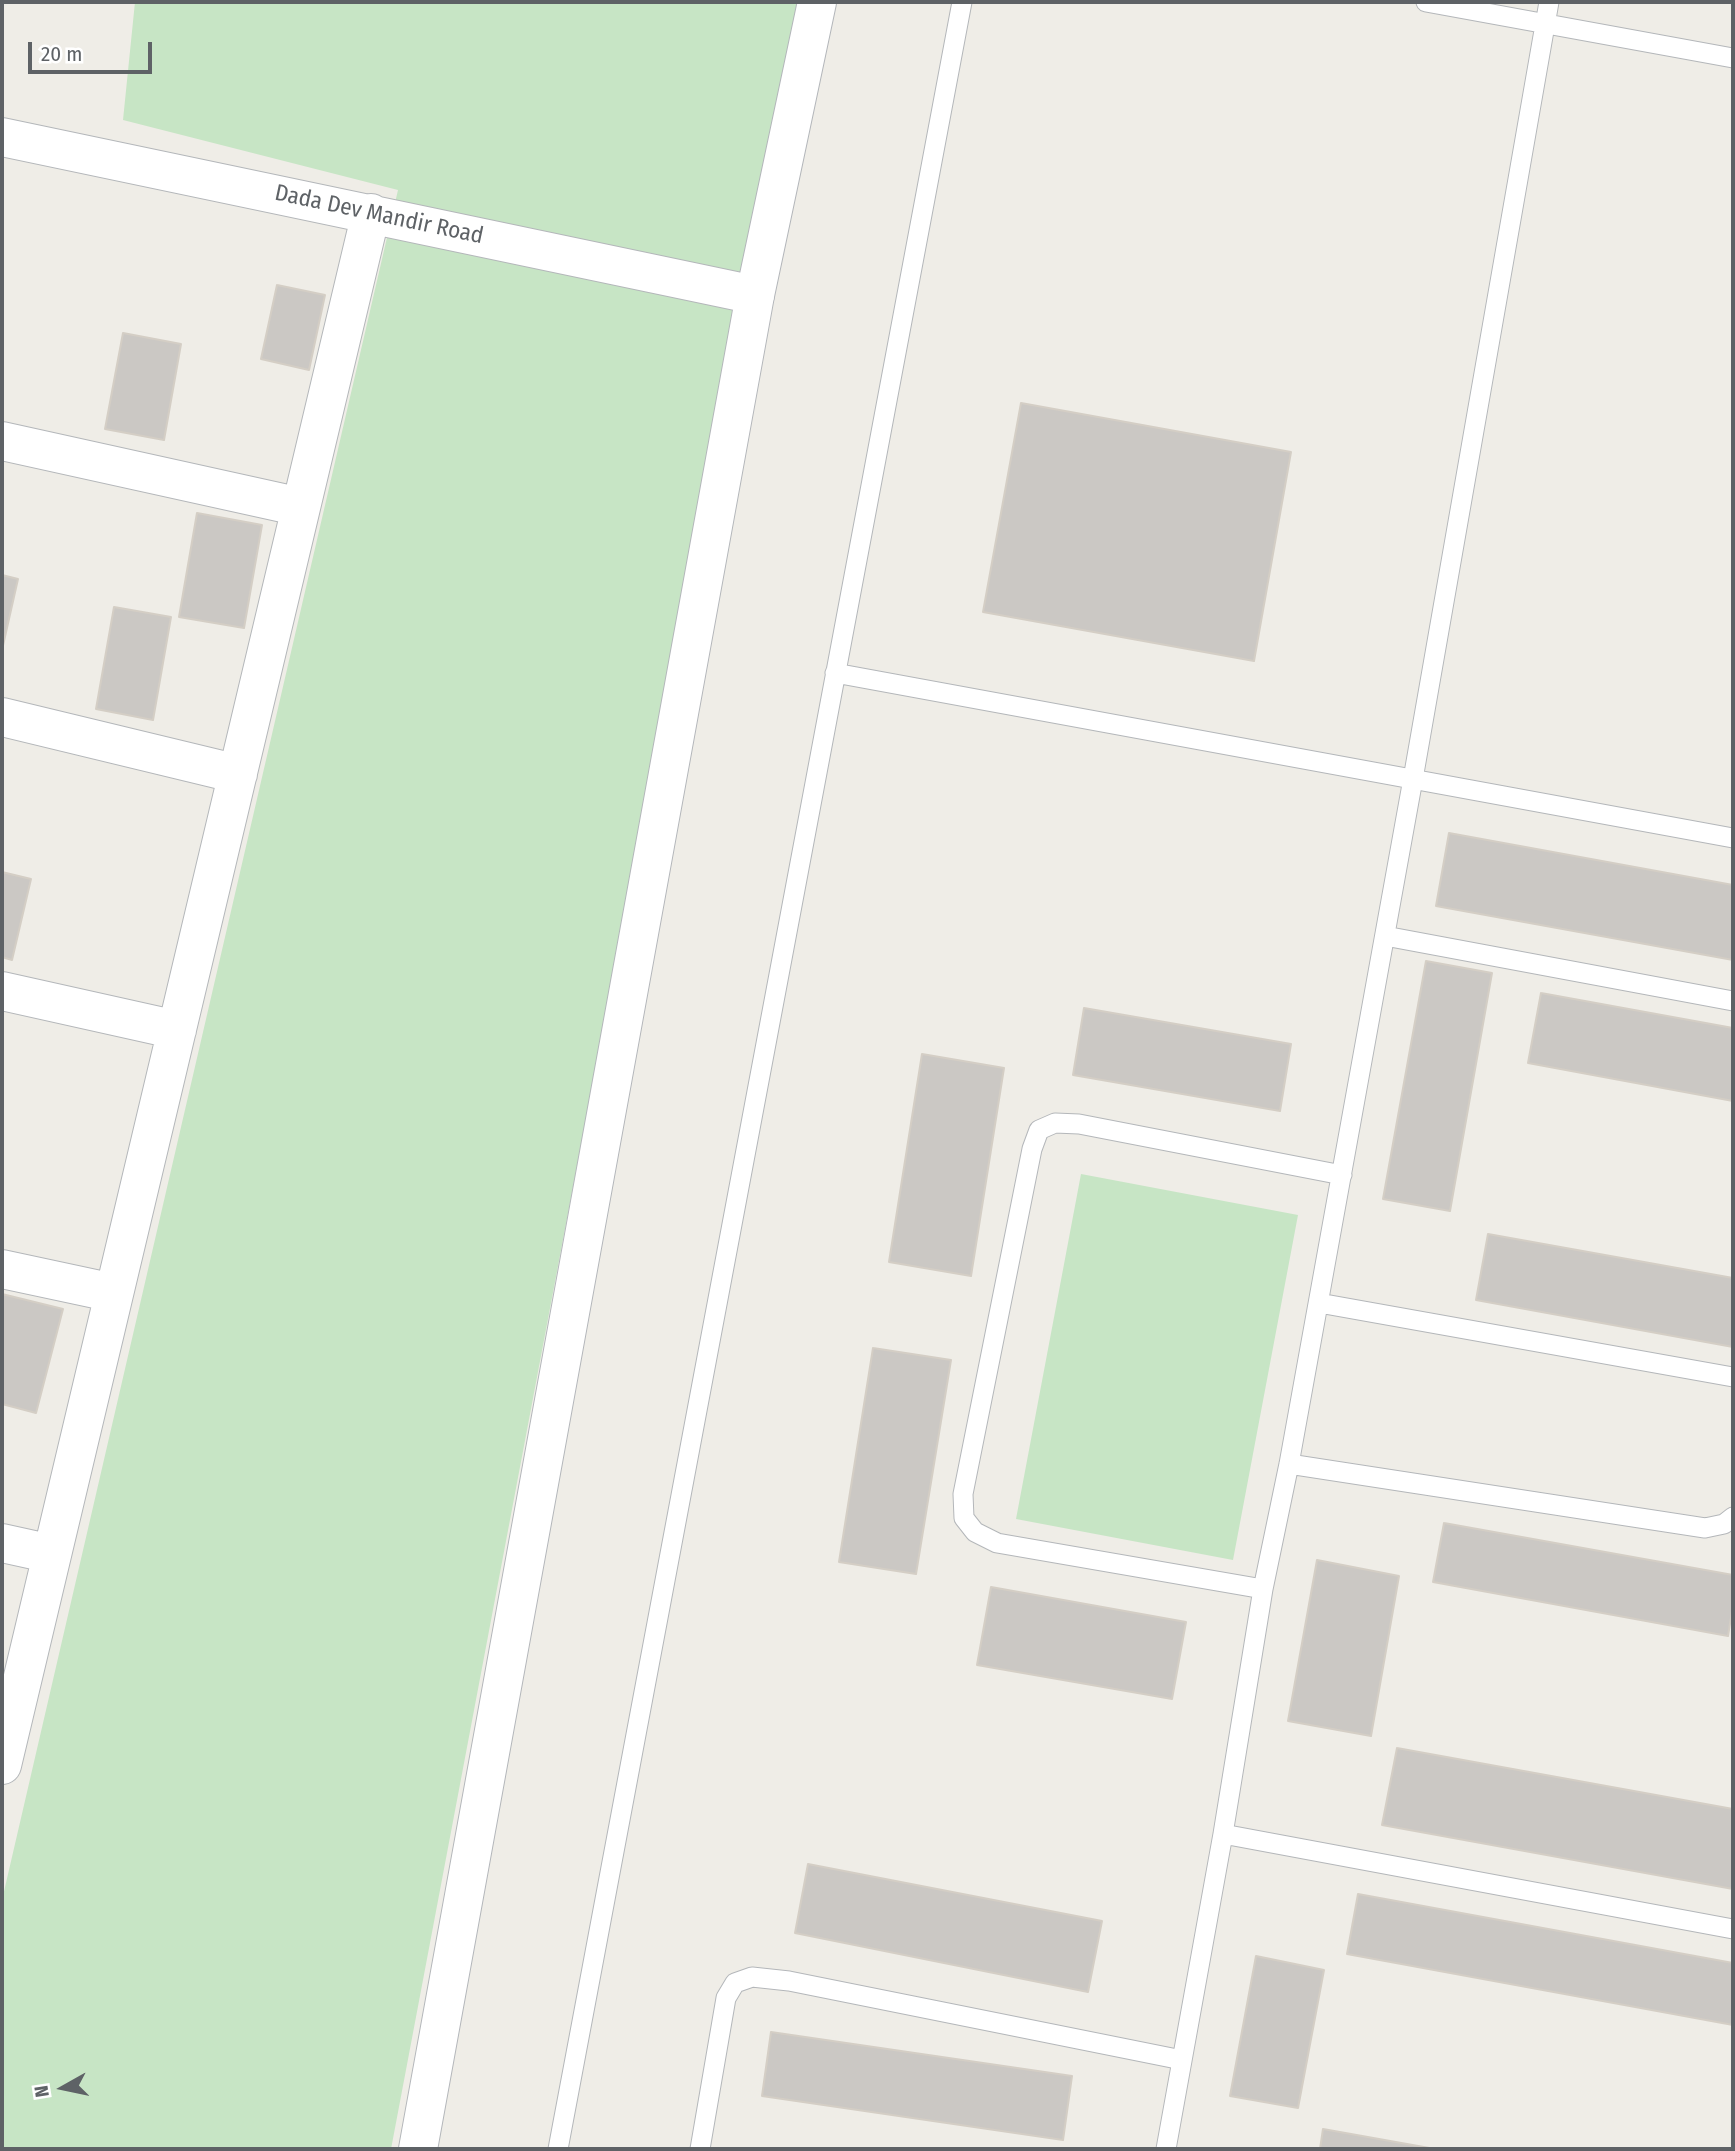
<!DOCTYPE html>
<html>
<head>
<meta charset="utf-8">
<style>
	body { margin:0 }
	#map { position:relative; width:1735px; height:2151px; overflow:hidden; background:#efede7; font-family:"Fira Sans Condensed",sans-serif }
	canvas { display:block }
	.frame { position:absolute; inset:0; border:4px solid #5e6266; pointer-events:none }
	.north { position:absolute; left:28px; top:2053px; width:70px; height:70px; -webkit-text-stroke:5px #fff; paint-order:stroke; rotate:261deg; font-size:19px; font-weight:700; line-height:28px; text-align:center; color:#5e6266 }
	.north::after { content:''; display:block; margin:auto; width:24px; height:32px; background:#5e6266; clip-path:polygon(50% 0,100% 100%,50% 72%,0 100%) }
	.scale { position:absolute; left:28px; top:42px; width:124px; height:32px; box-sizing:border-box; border:4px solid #5e6266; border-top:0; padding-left:9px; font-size:21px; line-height:24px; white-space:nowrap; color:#5e6266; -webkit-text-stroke:5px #fff; paint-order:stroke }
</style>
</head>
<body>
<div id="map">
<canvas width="1735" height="2151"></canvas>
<div class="frame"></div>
<div class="north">N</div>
<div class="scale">20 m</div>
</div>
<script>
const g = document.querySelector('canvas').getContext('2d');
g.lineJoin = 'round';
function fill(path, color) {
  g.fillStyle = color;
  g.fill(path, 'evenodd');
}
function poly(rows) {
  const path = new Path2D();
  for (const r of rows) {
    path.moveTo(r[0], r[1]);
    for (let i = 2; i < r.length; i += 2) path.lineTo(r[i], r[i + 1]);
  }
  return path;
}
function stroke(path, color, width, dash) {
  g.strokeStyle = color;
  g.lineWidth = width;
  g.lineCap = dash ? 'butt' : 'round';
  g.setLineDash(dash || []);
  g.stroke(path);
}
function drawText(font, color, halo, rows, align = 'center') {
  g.font = font + ' "Fira Sans Condensed",sans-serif';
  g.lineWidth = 7;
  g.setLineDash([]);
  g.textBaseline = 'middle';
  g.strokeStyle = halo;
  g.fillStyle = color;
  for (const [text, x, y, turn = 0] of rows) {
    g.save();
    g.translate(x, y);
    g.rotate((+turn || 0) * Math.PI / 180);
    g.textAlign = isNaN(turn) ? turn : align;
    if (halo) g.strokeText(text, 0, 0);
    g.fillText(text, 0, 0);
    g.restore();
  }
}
fill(poly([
	[135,2,797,2,391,2149,2,2149,2,1900,398,190,123,120],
	[1081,1174,1298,1215,1233,1560,1016,1519]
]), '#c7e5c5');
const building = poly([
	[277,285,325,295,309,370,261,359,277,285],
	[123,333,181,344,164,440,105,429,123,333],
	[1021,403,1291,452,1254,661,983,612,1021,403],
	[197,513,262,525,244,628,179,617,197,513],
	[2,575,18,579,2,650,2,575],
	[114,607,171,617,153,720,96,709,114,607],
	[1449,833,1733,885,1733,960,1436,906,1449,833],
	[2,872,31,879,12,960,2,957,2,872],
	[1426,961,1492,973,1450,1211,1383,1199,1426,961],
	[1541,993,1733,1028,1733,1101,1528,1063,1541,993],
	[1084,1008,1291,1044,1280,1111,1073,1075,1084,1008],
	[922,1054,1004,1068,971,1276,889,1262,922,1054],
	[1488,1234,1733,1278,1733,1347,1476,1300,1488,1234],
	[2,1294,63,1309,36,1413,2,1404,2,1294],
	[873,1348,951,1360,916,1574,839,1562,873,1348],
	[1444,1523,1733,1575,1733,1605,1728,1636,1433,1582,1444,1523],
	[1317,1560,1399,1576,1371,1736,1288,1721,1317,1560],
	[991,1587,1186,1622,1172,1699,977,1665,991,1587],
	[1397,1748,1733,1809,1733,1889,1382,1825,1397,1748],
	[808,1864,1102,1921,1088,1992,795,1933,808,1864],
	[1358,1894,1733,1963,1733,2025,1347,1954,1358,1894],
	[1256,1956,1324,1970,1298,2108,1230,2096,1256,1956],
	[771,2032,1072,2076,1063,2140,762,2096,771,2032],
	[1323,2129,1435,2149,1320,2149,1323,2129]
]);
fill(building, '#cbc8c4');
stroke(building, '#d4cec5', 2);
const lane = poly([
	[1426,2,1733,58],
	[835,673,1733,838],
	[1385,936,1733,1001],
	[1319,1303,1733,1377],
	[1289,1464,1705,1528,1724,1524,1733,1517],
	[1263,1589,997,1543,975,1532,964,1518,963,1494,1032,1149,1039,1130,1055,1123,1079,1124,1342,1175],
	[1223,1834,1733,1929],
	[558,2149,962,2],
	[700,2149,726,1998,735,1983,752,1977,789,1981,1182,2060],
	[1166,2149,1223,1834,1263,1589,1289,1464,1413,779,1549,2]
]);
const street = poly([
	[2,137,755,295],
	[2,441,301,507],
	[2,717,238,774],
	[2,991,177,1030],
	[2,1269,114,1293],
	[2,1543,52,1554],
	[2,1765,371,213]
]);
const secondary = poly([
	[418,2149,755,295,817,2]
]);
stroke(lane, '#b4b7ba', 21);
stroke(street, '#b4b7ba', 40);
stroke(secondary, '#b3b6ba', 40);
stroke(lane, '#fff', 19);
stroke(street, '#fff', 38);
stroke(secondary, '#fff', 38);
drawText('23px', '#5e6266', '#fff', [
	["Dada Dev Mandir Road",379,215,12]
]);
</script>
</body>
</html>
